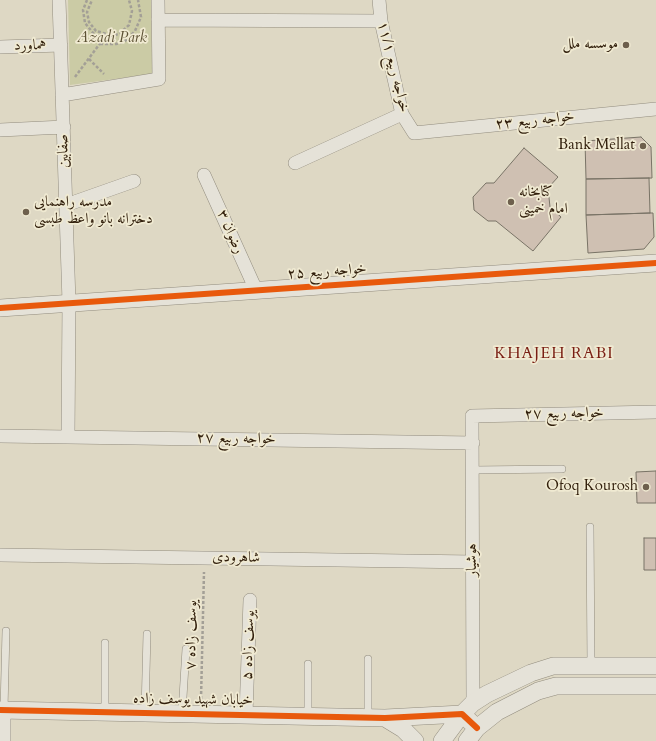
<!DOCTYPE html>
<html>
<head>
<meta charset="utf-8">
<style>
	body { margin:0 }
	canvas { display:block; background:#ded8c4 }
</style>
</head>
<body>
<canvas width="656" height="741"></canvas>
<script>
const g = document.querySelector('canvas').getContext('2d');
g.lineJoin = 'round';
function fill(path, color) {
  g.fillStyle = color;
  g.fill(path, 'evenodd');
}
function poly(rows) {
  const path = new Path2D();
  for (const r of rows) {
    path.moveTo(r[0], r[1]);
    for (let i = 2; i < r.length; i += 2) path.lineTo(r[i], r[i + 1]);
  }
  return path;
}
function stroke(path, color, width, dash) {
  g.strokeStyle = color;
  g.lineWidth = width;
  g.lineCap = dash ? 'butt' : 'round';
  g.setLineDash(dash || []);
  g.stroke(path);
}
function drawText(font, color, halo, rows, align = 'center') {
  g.font = font + ' Cardo,Amiri,serif';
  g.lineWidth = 3.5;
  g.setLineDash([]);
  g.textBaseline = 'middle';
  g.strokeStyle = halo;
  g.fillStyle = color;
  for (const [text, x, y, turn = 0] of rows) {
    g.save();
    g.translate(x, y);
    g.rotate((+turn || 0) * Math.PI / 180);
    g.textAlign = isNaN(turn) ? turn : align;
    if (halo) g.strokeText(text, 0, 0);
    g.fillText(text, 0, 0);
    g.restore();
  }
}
fill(poly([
	[68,0,151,0,152,74,70,85]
]), '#cbcba5');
const building = poly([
	[641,137,651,147,652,178,586,179,585,141,641,137],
	[524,148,558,177,548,188,550,207,561,217,533,251,496,221,488,221,474,210,473,197,486,183,494,183,524,148],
	[649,178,650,213,586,215,586,179,649,178],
	[650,213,653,213,654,237,644,249,588,253,586,215,650,213],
	[656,471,656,503,637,503,636,472,656,471],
	[644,538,656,538,656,570,644,570,644,538]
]);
fill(building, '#cfc0b2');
stroke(building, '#797366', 1);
const service = poly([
	[473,470,562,469],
	[590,527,591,666],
	[4,709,6,631],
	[105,712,105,643],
	[145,712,147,634],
	[182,713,186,649],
	[308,715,308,664],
	[368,716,368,659]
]);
const minor = poly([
	[59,0,69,302,68,437],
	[379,0,381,21,402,114,414,133,656,109],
	[158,20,381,21],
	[0,47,61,45],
	[62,95,159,79,158,0],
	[0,130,64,127],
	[295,163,402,114],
	[204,175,256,290],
	[66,205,134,181],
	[0,436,473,443],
	[0,555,473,562],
	[473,703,472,416,656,412],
	[246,714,250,600],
	[4,741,4,710]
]);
const tertiary = poly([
	[0,308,656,263],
	[0,710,385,718,462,714,477,728],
	[385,718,403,729,415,741],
	[442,741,462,714,473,703,487,694,531,673,553,666,656,666],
	[467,741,477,728,497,712,538,691,556,686,656,686]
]);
stroke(service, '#928c7e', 8);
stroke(minor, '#928c7e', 14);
stroke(tertiary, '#928c7e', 18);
stroke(poly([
	[87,0,83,10,85,23,93,33,104,39],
	[105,37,119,34,129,25,132,11,129,0],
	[100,44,116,44,124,42,135,31,141,17,138,0],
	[89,59,104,74],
	[75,77,107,34,96,31,89,22,87,12,92,0],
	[201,699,204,572]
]), '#a39f96', 2.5, [3, 2]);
stroke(service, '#e5e2d8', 7);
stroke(minor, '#e5e2d8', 13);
stroke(tertiary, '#e5e2d8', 17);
stroke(poly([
	[0,308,656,263],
	[0,710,385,718,462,714,477,728]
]), '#e8590c', 6);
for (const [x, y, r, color] of [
	[626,45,4,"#6e604d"],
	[643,146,4,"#6e604d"],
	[511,202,4,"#6e604d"],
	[26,212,4,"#6e604d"],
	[646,487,4,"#6e604d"]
]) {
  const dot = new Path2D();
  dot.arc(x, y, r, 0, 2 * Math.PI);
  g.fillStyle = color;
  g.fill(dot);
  stroke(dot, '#f0ead2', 1.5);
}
drawText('italic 15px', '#5b5033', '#f0ead2', [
	["Azadi Park",112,39]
]);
drawText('15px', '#32200d', '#f0ead2', [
	["موسسه ملل",618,45],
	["Bank Mellat",635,146],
	["کتابخانه",519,193,"left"],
	["امام خمینی",519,210,"left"],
	["مدرسه راهنمایی",34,203,"left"],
	["دخترانه بانو واعظ طبسی",34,220,"left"],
	["Ofoq Kourosh",638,487]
], 'right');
drawText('15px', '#32200d', '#f0ead2', [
	["هماورد",30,46,-1],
	["خواجه ربیع ۱۱/۱",393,67,76],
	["خواجه ربیع ۲۳",535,121,-6],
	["صفابین",64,151,-92],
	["رضوان ۳",230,232,66],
	["خواجه ربیع ۲۵",327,272,-4],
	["خواجه ربیع ۲۷",564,414,-1],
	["خواجه ربیع ۲۷",236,439,1],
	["شاهرودی",236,558,1],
	["هوشیار",473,560,-90],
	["یوسف زاده ۷",192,635,-89],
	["یوسف زاده ۵",249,645,-88],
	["خیابان شهید یوسف زاده",193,700,1]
]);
g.letterSpacing = '1px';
drawText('16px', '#7a1f14', '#f0ead2', [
	["KHAJEH RABI",554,354]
]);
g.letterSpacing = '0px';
</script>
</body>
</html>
